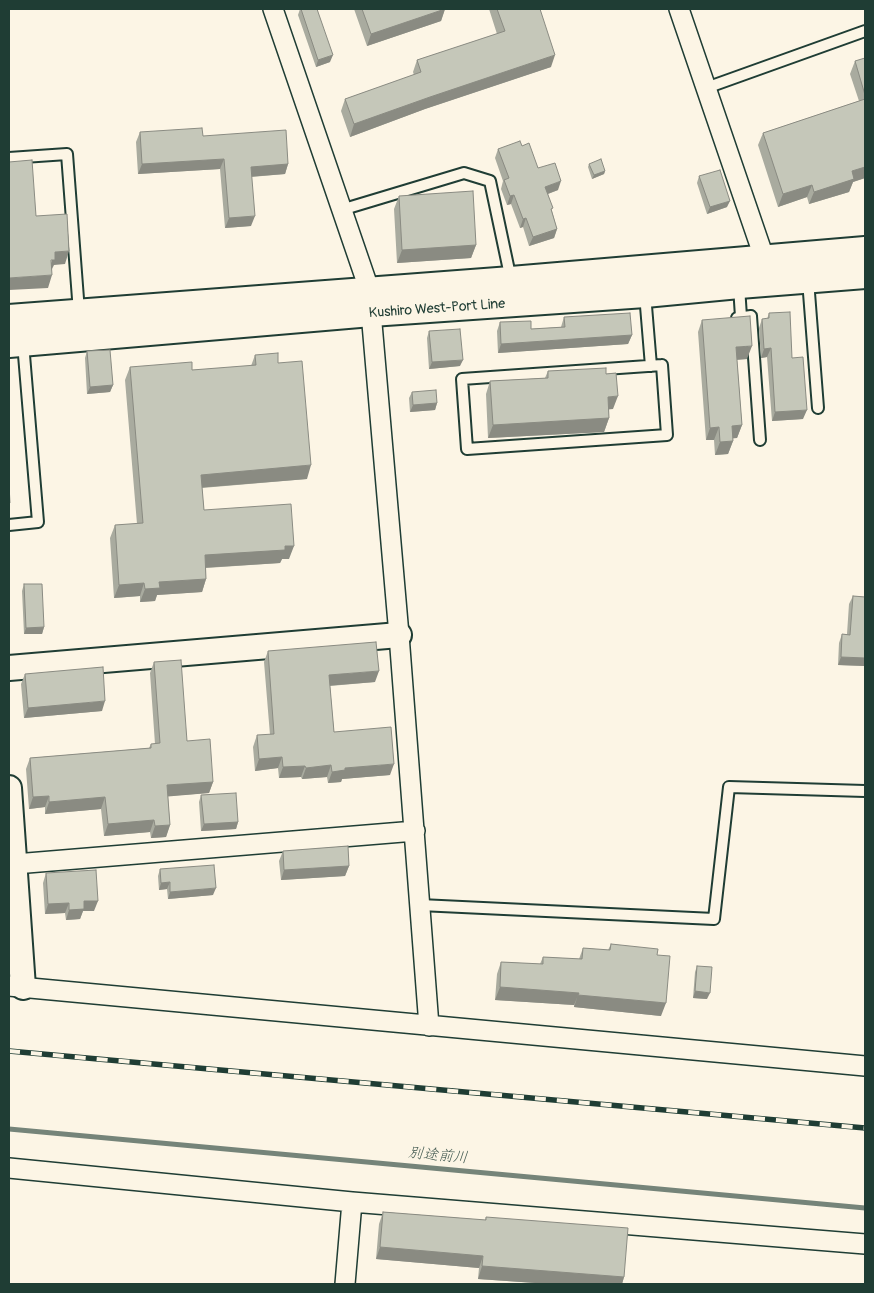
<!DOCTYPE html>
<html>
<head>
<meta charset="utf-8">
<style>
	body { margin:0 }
	#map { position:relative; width:874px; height:1293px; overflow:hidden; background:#fcf5e5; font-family:Pangolin,sans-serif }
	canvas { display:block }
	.frame { position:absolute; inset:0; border:10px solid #1f3d34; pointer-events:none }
</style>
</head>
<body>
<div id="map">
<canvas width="874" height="1293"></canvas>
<div class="frame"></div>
</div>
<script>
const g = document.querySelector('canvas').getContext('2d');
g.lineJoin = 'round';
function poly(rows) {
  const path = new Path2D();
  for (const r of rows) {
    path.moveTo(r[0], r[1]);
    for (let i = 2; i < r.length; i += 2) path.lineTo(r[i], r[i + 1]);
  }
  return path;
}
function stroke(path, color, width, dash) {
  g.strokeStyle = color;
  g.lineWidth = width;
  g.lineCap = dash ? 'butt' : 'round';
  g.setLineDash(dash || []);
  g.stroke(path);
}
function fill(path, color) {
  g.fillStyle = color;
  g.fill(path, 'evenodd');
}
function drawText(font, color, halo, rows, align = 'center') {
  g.font = font + ' Pangolin,"Klee One",sans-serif';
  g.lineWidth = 5;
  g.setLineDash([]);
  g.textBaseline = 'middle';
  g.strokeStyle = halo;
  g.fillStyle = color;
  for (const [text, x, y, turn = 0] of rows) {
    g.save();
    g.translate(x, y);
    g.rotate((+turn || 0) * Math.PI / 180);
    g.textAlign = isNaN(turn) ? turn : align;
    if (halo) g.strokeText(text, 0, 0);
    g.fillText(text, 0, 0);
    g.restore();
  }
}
stroke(poly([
	[9,1129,865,1208]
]), '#758479', 5);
const service = poly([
	[706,88,865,31],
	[9,158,67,154,79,312],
	[341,210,464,173,490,181,511,280],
	[808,280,818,408],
	[739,286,741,317],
	[645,294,651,366],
	[737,318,751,316,760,440],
	[662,365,667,435,467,449,462,379,662,365],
	[9,525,38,522,23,343],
	[420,905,714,919,729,787,865,791]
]);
const minor = poly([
	[273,9,369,289,399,635,429,1026],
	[679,9,768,269],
	[15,864,415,831],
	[9,986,865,1066],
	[9,1168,352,1202,865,1244],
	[345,1284,352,1202]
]);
const tertiary = poly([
	[9,668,399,635],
	[9,788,23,987]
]);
const secondary = poly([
	[9,318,511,280,865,250],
	[9,344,371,313,645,294,739,285,865,275]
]);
stroke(service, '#1f3d34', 14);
stroke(minor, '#1f3d34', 22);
stroke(tertiary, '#1f3d34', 28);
stroke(secondary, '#1f3d34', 30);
stroke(service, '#fcf5e5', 10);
stroke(minor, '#fcf5e5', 19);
stroke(tertiary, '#fcf5e5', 24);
stroke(secondary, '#fcf5e5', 26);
const rail = poly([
	[9,1051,865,1128]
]);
stroke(rail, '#1f3d34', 5.5);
stroke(rail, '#fcf5e5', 4, [11]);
fill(poly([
	[300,9,317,9,330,62,316,67,298,15],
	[354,9,445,9,441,21,367,46],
	[489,9,540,9,551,67,425,109,350,137,341,111,345,99,414,75,413,72,417,60,497,34],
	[865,58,865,178,853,182,849,192,809,204,807,197,778,207,758,145,763,133,859,101,850,74,855,61],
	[140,132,203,136,288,164,285,174,251,177,251,226,225,228,220,169,138,174,136,142],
	[522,146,538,168,558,190,548,194,552,211,557,229,554,238,529,246,523,227,520,228,511,204,507,205,501,189,503,181,495,158,498,149],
	[589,164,605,171,604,174,592,179,588,167],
	[699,176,727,207,707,214,697,183],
	[399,196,476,245,471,258,397,263,394,209],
	[769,313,792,358,803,419,772,421,767,357,761,358,759,328,762,319,767,319],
	[564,317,632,335,628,344,498,353,497,331,500,322,531,329,561,327],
	[702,320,747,359,737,360,742,425,737,438,733,438,733,441,728,454,715,455,714,440,706,440,698,332],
	[429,331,460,366,429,369,427,338],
	[87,351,113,385,110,392,87,394,85,358],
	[255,355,278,363,307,479,202,488,204,510,289,559,282,559,280,563,206,568,206,579,202,592,157,595,155,601,140,602,140,596,114,598,110,538,115,525,137,524,125,380,130,367,192,370,251,366],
	[548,371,606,374,613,409,609,409,609,418,604,432,488,438,486,394,490,381,545,378],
	[412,392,437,403,435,410,410,412,409,398],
	[24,584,44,627,42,634,24,634,22,591],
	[853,596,865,597,865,666,838,665,839,643,842,634,847,634,849,604],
	[268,651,375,682,330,686,334,732,390,775,342,779,341,782,328,783,327,777,302,779,301,777,279,778,278,768,255,771,253,747,257,735,270,735,264,662],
	[154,662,187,741,213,782,209,793,168,796,170,825,166,837,151,838,150,832,104,836,101,809,45,814,45,807,29,809,26,769,30,758,149,748,151,744,155,744,150,673],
	[25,674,102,711,24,718,21,684],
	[201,795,238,822,236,829,201,831,199,802],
	[283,851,349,866,345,876,281,880,279,861],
	[160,869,213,895,168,899,167,889,159,890,158,876],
	[46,873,94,911,83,911,80,919,66,920,65,913,45,914,43,883],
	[611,944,657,955,661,1016,574,1007,574,1005,495,1000,497,974,501,962,540,964,543,957,579,959,583,948,608,950],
	[697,966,707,999,693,998,695,972],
	[383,1212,485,1220,486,1217,624,1277,622,1284,550,1284,478,1279,479,1268,376,1259,379,1224]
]), '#a9ab9f');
fill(poly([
	[445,9,441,21,367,46,371,34],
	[333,55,330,62,316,67,318,60],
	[555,55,551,67,425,109,350,137,354,124,430,97],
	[224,159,220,169,138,174,142,164],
	[288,164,285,174,247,177,251,167],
	[865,167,865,178,853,182,849,192,809,204,814,192,852,171],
	[605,171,604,174,592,179,594,175],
	[561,181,558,190,542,196,545,187],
	[812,185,807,197,778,207,783,194],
	[514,195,511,204,507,205,510,196],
	[730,201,727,207,707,214,710,207],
	[255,216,251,226,225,228,229,218],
	[526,218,523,227,520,228,523,219],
	[557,229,554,238,529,246,533,237],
	[476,245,471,258,397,263,402,250],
	[69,251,65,264,54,265,50,273,47,274,55,252],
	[52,275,48,288,9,290,9,278],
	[632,335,628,344,498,353,501,344],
	[752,346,747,359,731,360,736,347],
	[771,348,767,357,761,358,764,349],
	[463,360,460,366,429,369,432,362],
	[113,385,110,392,87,394,90,387],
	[618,396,613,409,603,410,608,397],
	[437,403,435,410,410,412,413,405],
	[807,410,803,419,772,421,775,412],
	[609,418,604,432,488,438,493,425],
	[742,425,737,438,727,439,732,426],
	[719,427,714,440,706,440,710,428],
	[733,441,728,454,715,455,720,442],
	[311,465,307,479,196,488,201,475],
	[285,546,294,546,289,559,282,559,280,563,200,568,205,555],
	[206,579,202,592,157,595,155,601,140,602,145,589,159,582],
	[144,583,140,596,114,598,119,585],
	[44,627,42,634,24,634,26,628],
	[841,657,865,658,865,666,838,665],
	[379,671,375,682,325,686,329,675],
	[105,701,102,711,24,718,28,708],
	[282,757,278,768,255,771,259,759],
	[394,764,390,775,342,779,341,782,328,783,332,772,345,768],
	[331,765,327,777,302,779,306,768],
	[305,766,301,777,279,778,283,767],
	[213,782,209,793,162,797,167,785],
	[49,796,45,807,29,809,33,797],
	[105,797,101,809,45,814,49,802],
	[154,820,150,832,104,836,108,824],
	[238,822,236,829,201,831,204,824],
	[170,825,166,837,151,838,155,826],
	[349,866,345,876,281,880,284,870],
	[170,882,167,889,159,890,161,883],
	[216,888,213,895,168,899,170,892],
	[84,901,98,901,94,911,83,911,80,919,66,920,69,910],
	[69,903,65,913,45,914,48,904],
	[500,987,579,993,574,1005,495,1000],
	[695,991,710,993,707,999,693,998],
	[578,995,666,1003,661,1016,574,1007],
	[380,1247,483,1256,479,1268,376,1259],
	[482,1266,624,1277,622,1284,550,1284,478,1279]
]), '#8a8b82');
const building = poly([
	[301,9,317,9,333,55,318,60,301,9],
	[362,9,445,9,371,34,362,9],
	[497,9,540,9,555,55,430,97,354,124,345,99,421,72,417,60,505,31,497,9],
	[865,58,865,95,855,61,865,58],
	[865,99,865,167,852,171,854,179,814,192,812,185,783,194,763,133,865,99],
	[202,128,203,136,286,130,288,164,251,167,255,216,229,218,224,159,142,164,140,132,202,128],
	[520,141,522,146,529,143,538,168,555,163,561,181,545,187,553,208,551,209,557,229,533,237,526,218,523,219,514,195,510,196,504,180,509,178,498,149,520,141],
	[601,159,605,171,594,175,589,164,601,159],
	[32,160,36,216,67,214,69,251,55,252,55,260,51,260,52,275,9,278,9,162,32,160],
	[720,170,730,201,710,207,699,176,720,170],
	[473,191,476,245,402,250,399,196,473,191],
	[790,312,792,358,803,357,807,410,775,412,771,348,764,349,762,319,769,318,769,313,790,312],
	[630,313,632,335,501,344,500,322,531,321,531,329,565,327,564,317,630,313],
	[750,316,752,346,736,347,742,425,732,426,733,441,720,442,719,427,710,428,702,320,750,316],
	[460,329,463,360,432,362,429,331,460,329],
	[110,350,113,385,90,387,87,351,110,350],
	[278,353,278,363,302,361,311,465,201,475,204,510,291,504,294,546,285,546,285,550,205,555,206,579,159,582,160,588,145,589,144,583,119,585,115,525,143,523,130,367,192,362,192,370,256,365,255,355,278,353],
	[606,368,606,374,616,373,618,396,608,397,609,418,493,425,490,381,548,378,548,371,606,368],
	[436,390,437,403,413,405,412,392,436,390],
	[9,485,10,503,9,503,9,485],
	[24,584,42,584,44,627,26,628,24,584],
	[853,596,865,597,865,658,841,657,842,634,850,635,853,596],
	[376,642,379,671,329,675,334,732,391,727,394,764,345,768,345,770,332,772,331,765,306,768,305,766,283,767,282,757,259,759,257,735,274,734,268,651,376,642],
	[181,660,187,741,210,739,213,782,167,785,170,825,155,826,154,820,108,824,105,797,49,802,49,796,33,797,30,758,151,748,151,744,160,743,154,662,181,660],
	[103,667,105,701,28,708,25,674,103,667],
	[236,793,238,822,204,824,201,795,236,793],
	[348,846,349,866,284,870,283,851,348,846],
	[214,865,216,888,170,892,170,882,161,883,160,869,214,865],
	[96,870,98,901,84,901,84,909,69,910,69,903,48,904,46,873,96,870],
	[611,944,658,949,657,955,670,956,666,1003,578,995,579,993,500,987,501,962,543,964,543,957,582,959,583,948,610,950,611,944],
	[697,966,712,967,710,993,695,991,697,966],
	[383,1212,486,1220,486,1217,628,1228,624,1277,482,1266,483,1256,380,1247,383,1212]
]);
fill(building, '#c5c7b9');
stroke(building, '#8a8b82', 1);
drawText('14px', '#1f3d34', '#fcf5e5', [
	["Kushiro West-Port Line",437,309,-4]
]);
drawText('italic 15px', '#435a51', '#fcf5e5', [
	["別途前川",438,1156,5]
]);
</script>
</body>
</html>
